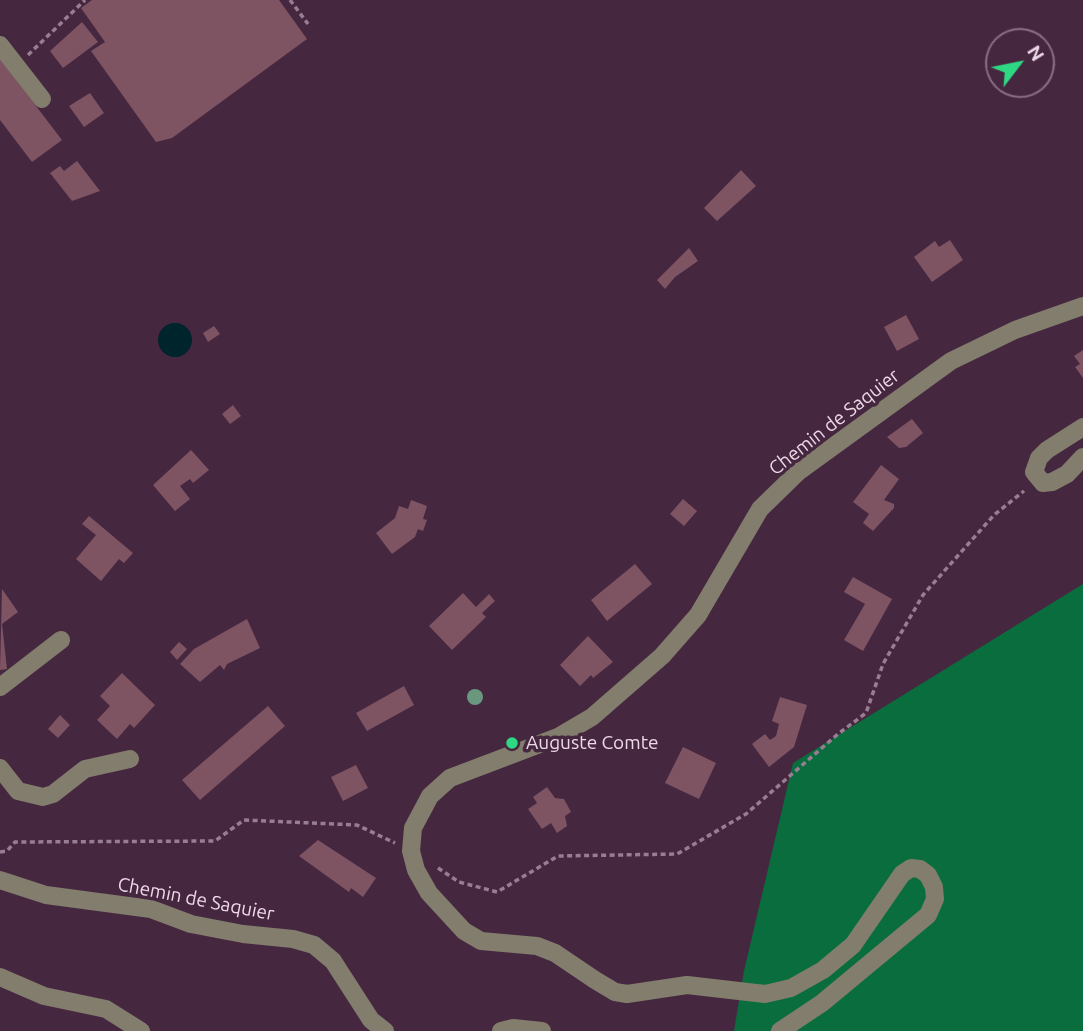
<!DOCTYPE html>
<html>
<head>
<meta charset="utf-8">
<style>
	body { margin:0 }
	#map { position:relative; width:1083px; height:1031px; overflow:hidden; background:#462740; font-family:Ubuntu,sans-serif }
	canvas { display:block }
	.north { position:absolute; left:985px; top:28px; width:70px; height:70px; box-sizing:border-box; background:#462740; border:2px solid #896e83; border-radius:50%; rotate:58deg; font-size:19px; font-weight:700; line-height:28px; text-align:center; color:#edd9e7 }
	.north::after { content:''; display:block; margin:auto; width:24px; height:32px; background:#2ed883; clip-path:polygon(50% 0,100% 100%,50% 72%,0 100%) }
</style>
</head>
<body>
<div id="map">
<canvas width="1083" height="1031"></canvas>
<div class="north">N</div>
</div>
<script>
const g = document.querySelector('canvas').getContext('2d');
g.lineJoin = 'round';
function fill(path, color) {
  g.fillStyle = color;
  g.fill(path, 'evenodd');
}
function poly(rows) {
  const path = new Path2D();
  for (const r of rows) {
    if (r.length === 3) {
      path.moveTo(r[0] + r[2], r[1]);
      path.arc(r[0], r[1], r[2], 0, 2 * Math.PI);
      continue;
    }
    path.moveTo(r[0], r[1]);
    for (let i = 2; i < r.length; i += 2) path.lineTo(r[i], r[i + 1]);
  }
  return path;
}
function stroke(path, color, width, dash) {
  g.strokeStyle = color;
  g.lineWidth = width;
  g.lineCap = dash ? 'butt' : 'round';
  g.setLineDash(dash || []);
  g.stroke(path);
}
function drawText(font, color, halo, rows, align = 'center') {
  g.font = font + ' Ubuntu,sans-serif';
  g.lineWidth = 7;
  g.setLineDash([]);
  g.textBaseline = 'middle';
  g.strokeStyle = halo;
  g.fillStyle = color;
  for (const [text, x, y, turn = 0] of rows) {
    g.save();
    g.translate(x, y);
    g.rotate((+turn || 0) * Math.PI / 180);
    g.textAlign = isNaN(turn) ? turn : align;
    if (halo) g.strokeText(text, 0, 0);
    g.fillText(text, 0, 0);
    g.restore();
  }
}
fill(poly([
	[1083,584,1083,1031,734,1031,744,971,793,763]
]), '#0a6d3e');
fill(poly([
	[175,340,17]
]), '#00242c');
fill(poly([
	[92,0,279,0,307,39,172,138,156,142,91,51,105,42,81,8],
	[82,22,98,42,63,68,50,51],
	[0,59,62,140,32,162,0,120],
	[90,93,104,113,84,127,69,106],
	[77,161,100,191,72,201,50,173,60,166,64,171],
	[741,170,756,186,717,221,704,208],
	[950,240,963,260,932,282,914,257,935,241,939,247],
	[689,248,698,261,675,277,665,289,657,280],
	[906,315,919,339,897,351,884,327],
	[214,326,220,334,208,342,203,333],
	[1083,350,1083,378,1075,367,1080,364,1074,356],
	[233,405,241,416,230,424,222,414],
	[912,419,923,433,906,447,899,448,887,437],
	[191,450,209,470,193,483,190,479,180,486,190,499,175,511,153,485],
	[881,465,899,479,884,500,894,504,894,508,873,531,863,523,869,514,853,502],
	[683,499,697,511,684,526,670,514],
	[411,500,427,506,423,519,427,520,423,531,418,529,415,537,392,554,376,533,395,518,399,506,408,509],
	[89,516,133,553,124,563,119,559,101,581,76,559,96,535,82,524],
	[635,564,652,584,607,621,591,600],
	[853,577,892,599,863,651,844,640,865,604,844,592],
	[2,589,18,612,2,624,7,669,0,670],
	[463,593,476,607,489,594,495,601,482,613,486,617,452,650,429,626],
	[247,619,260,648,227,664,224,670,220,665,200,682,180,664,194,649],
	[588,636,613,662,593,678,591,675,580,686,560,665],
	[179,642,187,649,177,660,170,652],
	[122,673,155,705,134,728,130,724,117,739,97,720,110,706,100,696],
	[404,686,414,705,367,731,356,713],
	[780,697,807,705,794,747,769,767,752,744,765,734,770,740,776,736,779,724,772,721],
	[268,706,285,726,200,800,182,780],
	[60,715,70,725,58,738,48,729],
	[683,747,716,763,699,799,665,783],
	[356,765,368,788,343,801,331,777],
	[547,787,555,798,564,799,571,812,565,816,567,826,557,833,551,823,542,829,528,809,537,803,533,797],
	[318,840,376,878,363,897,351,888,349,892,299,856]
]), '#7e5463');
stroke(poly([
	[290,0,308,24],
	[28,55,85,0],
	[0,852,7,851,15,842,215,841,244,820,357,825,395,843],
	[438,868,459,882,497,892,558,856,677,854,746,814,838,734,866,713,883,664,923,595,994,515,1024,491]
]), '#987e92', 3.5, [5, 3.5]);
stroke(poly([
	[0,45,42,99],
	[1083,427,1047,450,1039,458,1034,472,1043,483,1052,482,1067,474,1083,457],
	[0,687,61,640],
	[0,768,18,791,43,797,53,794,85,769,130,759],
	[0,880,46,895,151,909,191,924,243,934,293,939,314,945,333,961,371,1020,385,1031],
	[0,977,44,996,106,1009,141,1031],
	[501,1031,513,1028,542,1031],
	[780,1031,822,1003,928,915,935,899,934,887,928,875,920,869,911,868,902,874,853,945,823,970,791,988,765,994,687,985,627,994,615,992,595,980,555,953,537,946,481,941,464,931,429,893,416,870,411,851,413,828,430,796,450,778,558,737,592,717,662,656,698,615,760,509,798,472,951,361,1015,330,1083,306]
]), '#827d6c', 18);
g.fillStyle = '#69987e';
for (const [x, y] of [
	[475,697]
]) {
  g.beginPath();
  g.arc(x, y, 8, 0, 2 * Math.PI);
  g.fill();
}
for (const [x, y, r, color] of [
	[512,743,7,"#2ed883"]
]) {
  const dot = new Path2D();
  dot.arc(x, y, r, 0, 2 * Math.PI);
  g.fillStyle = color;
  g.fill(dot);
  stroke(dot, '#462740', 2.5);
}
drawText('19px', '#edd9e7', '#462740', [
	["Chemin de Saquier",834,422,-38],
	["Chemin de Saquier",196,899,11]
]);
drawText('19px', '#edd9e7', '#462740', [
	["Auguste Comte",526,743]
], 'left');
</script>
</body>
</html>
